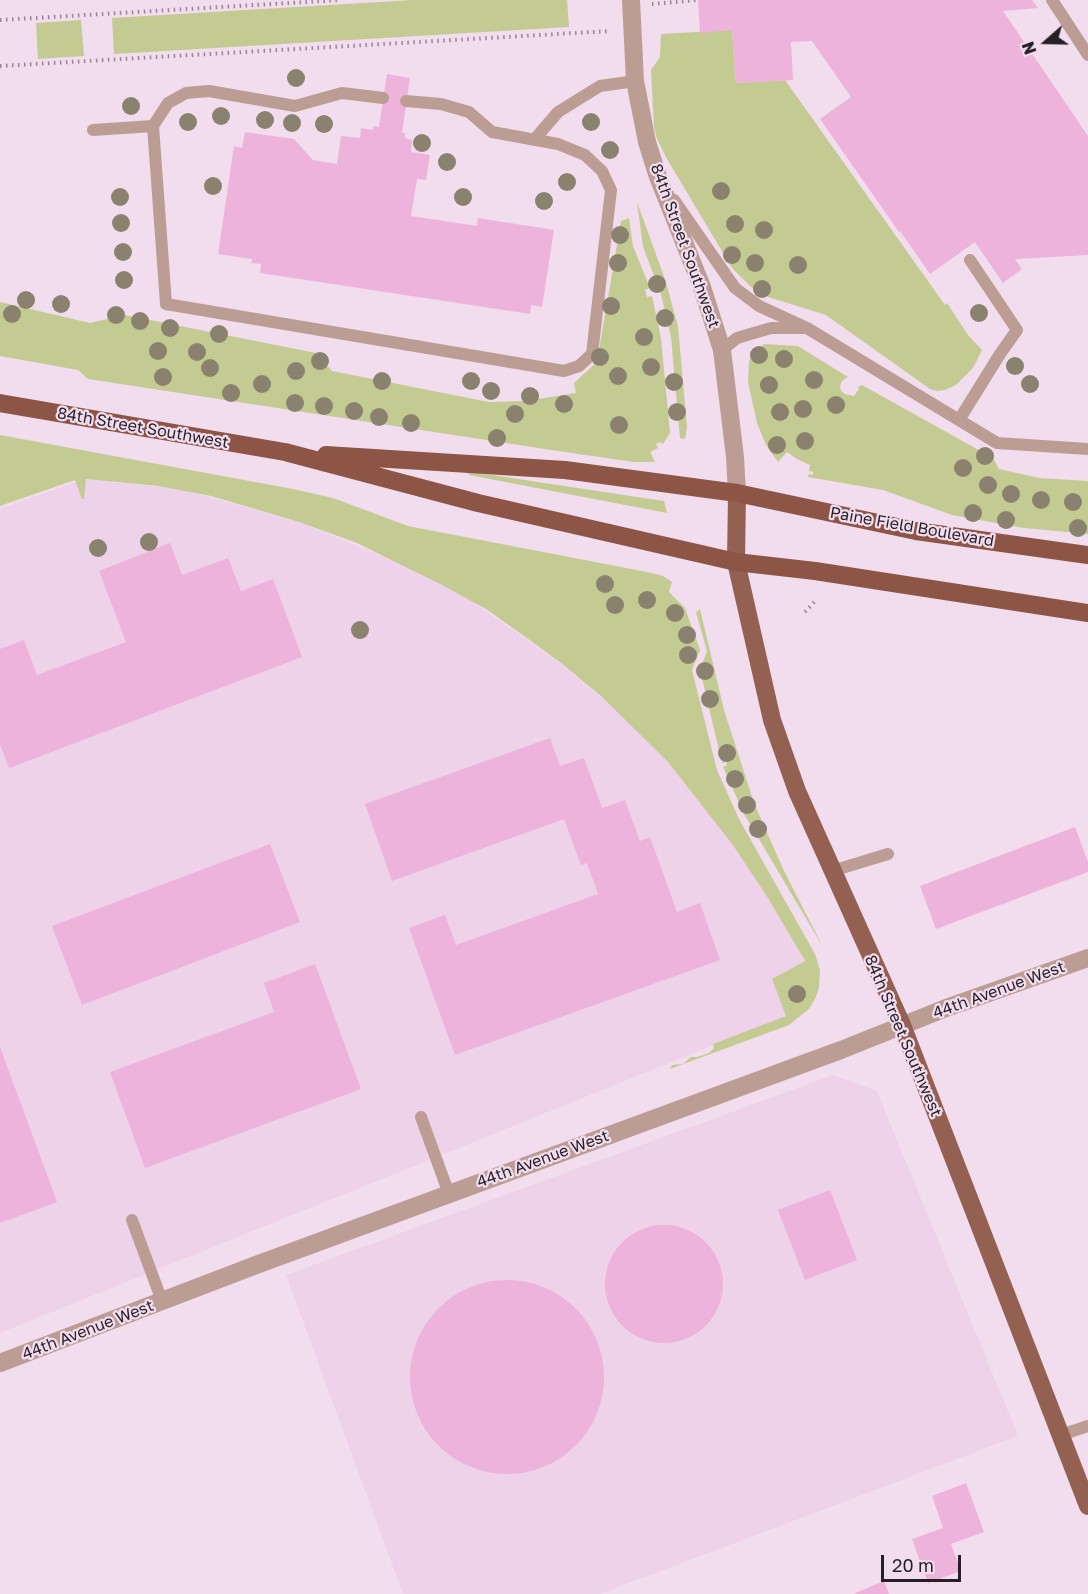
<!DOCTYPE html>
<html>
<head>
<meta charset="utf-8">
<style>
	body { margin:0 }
	#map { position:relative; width:1088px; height:1594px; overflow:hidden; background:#f2ddef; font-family:"Golos Text",sans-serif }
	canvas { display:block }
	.north { position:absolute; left:1016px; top:12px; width:60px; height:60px; -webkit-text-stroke:4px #f2ddef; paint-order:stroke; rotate:250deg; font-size:16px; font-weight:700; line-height:24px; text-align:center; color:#271f26 }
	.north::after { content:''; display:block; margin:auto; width:21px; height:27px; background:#271f26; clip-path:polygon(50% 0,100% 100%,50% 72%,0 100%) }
	.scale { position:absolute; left:881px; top:1555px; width:80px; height:27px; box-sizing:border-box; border:3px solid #271f26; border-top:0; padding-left:8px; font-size:18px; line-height:21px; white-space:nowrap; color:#271f26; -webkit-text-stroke:4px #f2ddef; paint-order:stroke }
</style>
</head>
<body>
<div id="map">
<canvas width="1088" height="1594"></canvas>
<div class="north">N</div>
<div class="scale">20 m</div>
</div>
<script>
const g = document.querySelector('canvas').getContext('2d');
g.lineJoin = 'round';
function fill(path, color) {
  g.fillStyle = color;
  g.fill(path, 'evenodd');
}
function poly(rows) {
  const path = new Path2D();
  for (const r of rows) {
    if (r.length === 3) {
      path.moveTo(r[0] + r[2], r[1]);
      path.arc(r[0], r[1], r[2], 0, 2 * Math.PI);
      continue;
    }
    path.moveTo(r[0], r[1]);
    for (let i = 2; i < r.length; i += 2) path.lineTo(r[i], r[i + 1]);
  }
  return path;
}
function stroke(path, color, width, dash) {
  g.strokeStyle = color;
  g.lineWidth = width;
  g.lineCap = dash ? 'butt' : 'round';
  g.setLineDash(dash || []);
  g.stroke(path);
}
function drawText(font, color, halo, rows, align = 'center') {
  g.font = font + ' "Golos Text",sans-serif';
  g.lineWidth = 4.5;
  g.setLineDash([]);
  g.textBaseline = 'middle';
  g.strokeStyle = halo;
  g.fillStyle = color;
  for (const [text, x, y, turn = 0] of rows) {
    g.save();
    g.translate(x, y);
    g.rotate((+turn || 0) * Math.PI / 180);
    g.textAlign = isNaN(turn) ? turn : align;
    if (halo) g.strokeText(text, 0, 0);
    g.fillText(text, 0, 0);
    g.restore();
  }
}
fill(poly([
	[91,480,180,489,304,524,443,581,562,665,667,752,748,858,804,961,786,1016,0,1333,0,509,78,481],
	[833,1075,877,1091,1018,1436,600,1594,403,1594,286,1275]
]), '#edd2ea');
fill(poly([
	[413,0,567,0,569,27,114,54,112,18],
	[81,20,84,56,38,59,36,23],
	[732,30,736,83,785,80,945,305,947,303,968,335,982,350,973,368,956,385,945,390,937,391,930,389,826,315,768,297,751,287,732,268,667,159,657,139,654,127,651,70,660,57,661,34],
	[637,202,665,279,678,326,687,427,685,439,680,438,671,337,661,294,643,247],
	[629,218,633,246,650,288,645,290,647,297,652,296,661,338,670,433,663,444,660,442,656,444,658,448,650,452,655,462,634,462,558,451,88,379,78,370,0,356,0,302,90,323,125,315,316,353,332,371,489,402,525,401,576,393,574,383,597,362,621,221],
	[764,344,798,346,848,377,842,381,840,386,841,391,845,394,854,396,859,389,858,387,862,385,993,458,999,469,1039,478,1088,481,1088,534,1024,528,952,515,883,490,808,477,809,474,813,475,813,472,809,471,810,465,797,459,787,452,778,462,766,445,757,423,748,382,749,361,753,353],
	[0,435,293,489,333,498,408,526,647,572,663,576,672,582,669,592,685,608,700,650,692,670,717,770,739,819,815,954,820,970,819,987,816,997,809,1009,789,1025,670,1069,672,1065,683,1064,691,1057,697,1057,709,1053,714,1048,713,1044,786,1016,772,979,805,961,768,898,733,845,668,762,602,697,561,663,524,636,486,609,442,585,357,543,299,522,211,496,158,486,86,479,84,499,82,499,75,480,0,506],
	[472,472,664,501,667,513,469,475,468,473],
	[700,609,724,710,754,803,784,871,823,947,744,814,723,767,727,765,726,762,722,763,700,670,707,651,696,612]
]), '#c3cb92');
fill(poly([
	[698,0,1032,0,1038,8,1003,11,1088,136,1088,255,1015,259,1022,269,1003,283,975,242,930,274,900,231,899,232,820,119,851,97,812,41,791,42,793,80,736,83,732,30,700,33],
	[387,74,410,78,402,133,405,133,405,138,412,140,411,152,430,155,426,180,417,179,411,216,477,226,478,218,554,230,542,307,531,305,530,314,260,273,261,264,251,263,252,259,218,254,234,146,242,148,245,132,294,139,313,160,337,164,341,136,360,138,361,128,373,130,373,126,379,127],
	[170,543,182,575,228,558,241,591,273,579,302,657,9,768,0,744,0,649,24,640,37,675,126,642,99,571],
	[550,738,560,766,584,758,602,808,625,800,640,841,650,837,677,912,700,903,720,960,455,1055,409,928,445,915,456,945,598,894,587,863,581,865,564,819,392,881,365,804],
	[1075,827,1088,862,1088,872,936,929,920,886],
	[270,844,300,922,82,1005,52,926],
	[315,964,361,1089,145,1168,110,1072,274,1012,264,983],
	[0,1047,57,1202,0,1223],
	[830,1190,857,1260,805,1280,778,1210],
	[664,1284,59],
	[507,1377,97],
	[966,1483,984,1532,951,1544,961,1571,928,1583,912,1539,943,1528,932,1496],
	[884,1581,889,1594,853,1594]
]), '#edb3da');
stroke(poly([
	[652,4,698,0],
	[0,20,340,0],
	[0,66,610,31],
	[805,612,817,599]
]), '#948592', 4, [1.5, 4.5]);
stroke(poly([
	[1052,0,1088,55],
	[153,126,166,304,564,371,579,366,592,354,611,190,602,171,585,155,558,144,492,132,469,112,441,104,406,101],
	[93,130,153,126,168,103,186,93,209,91,295,106,342,93,383,98],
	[534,140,558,112,600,86,635,81],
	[674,200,735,288,759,306,807,328,997,443,1088,449],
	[722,350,737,338,771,328,803,328],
	[959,420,1000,354,1017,330,970,260],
	[832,871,888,854],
	[421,1117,449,1194],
	[132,1220,162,1301],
	[1061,1435,1088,1426]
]), '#bb9d94', 12);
stroke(poly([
	[631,0,635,81,647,142,658,177,702,287,722,350,735,457,737,493]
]), '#bb9d94', 18);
stroke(poly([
	[0,1363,256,1265,841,1050,946,1008,1088,958]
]), '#bb9d94', 18);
stroke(poly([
	[737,493,736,562,772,720,797,791,902,1025,1088,1506]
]), '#946052', 18);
stroke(poly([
	[0,403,285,452,478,503,736,562,815,571,1088,613],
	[326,455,565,470,737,493,916,531,1088,555]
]), '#8c5546', 18);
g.fillStyle = '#8a826f';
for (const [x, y] of [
	[296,78],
	[131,106],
	[221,116],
	[265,120],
	[188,122],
	[591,122],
	[292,123],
	[324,124],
	[422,143],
	[610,150],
	[447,162],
	[567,182],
	[213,186],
	[721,191],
	[120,197],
	[463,197],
	[544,201],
	[121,223],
	[735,224],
	[764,230],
	[620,235],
	[123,252],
	[732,255],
	[618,263],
	[755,263],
	[798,265],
	[124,280],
	[657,284],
	[762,289],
	[26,300],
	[61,304],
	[611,306],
	[979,313],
	[12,314],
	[116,315],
	[665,318],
	[140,321],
	[170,328],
	[219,334],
	[644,337],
	[158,351],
	[197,352],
	[759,355],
	[600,357],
	[784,359],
	[320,361],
	[1015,366],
	[651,367],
	[210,368],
	[296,371],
	[618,376],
	[163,377],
	[814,380],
	[382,381],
	[471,381],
	[674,382],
	[262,384],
	[1030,384],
	[769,385],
	[491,391],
	[231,393],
	[530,396],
	[295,403],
	[564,404],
	[836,405],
	[324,406],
	[803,409],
	[354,411],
	[677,412],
	[780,412],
	[515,414],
	[379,417],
	[411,423],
	[619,425],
	[497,438],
	[805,441],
	[777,445],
	[985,456],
	[963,468],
	[988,485],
	[1011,494],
	[1041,500],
	[1073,502],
	[973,513],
	[1006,520],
	[1078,528],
	[149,542],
	[98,548],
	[605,584],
	[647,600],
	[615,605],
	[675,613],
	[360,630],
	[687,635],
	[688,655],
	[705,671],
	[710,699],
	[727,753],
	[735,779],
	[747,805],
	[758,829],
	[797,994]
]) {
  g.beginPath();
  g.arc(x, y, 9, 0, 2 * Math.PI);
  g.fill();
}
drawText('16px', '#271f26', '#f2ddef', [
	["84th Street Southwest",685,246,70],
	["84th Street Southwest",143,428,10],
	["Paine Field Boulevard",912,527,10],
	["44th Avenue West",999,990,-20],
	["84th Street Southwest",903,1036,67],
	["44th Avenue West",543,1159,-20],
	["44th Avenue West",88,1330,-21]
]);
</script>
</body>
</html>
